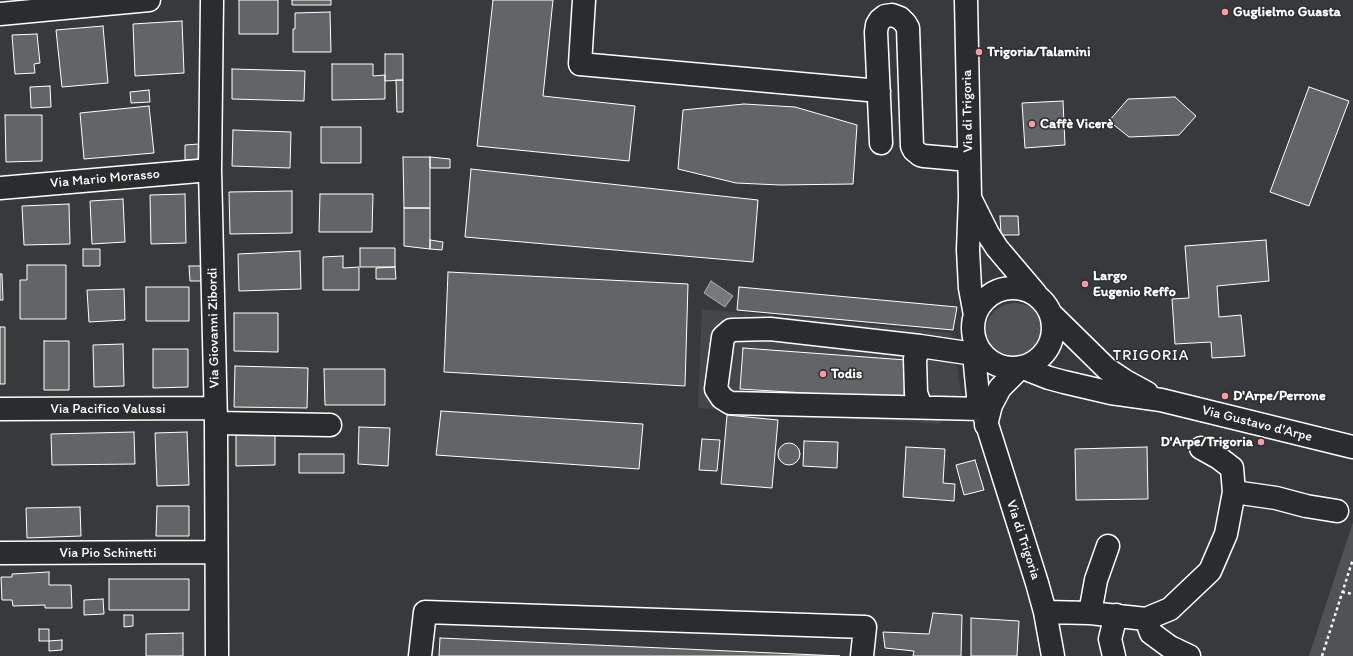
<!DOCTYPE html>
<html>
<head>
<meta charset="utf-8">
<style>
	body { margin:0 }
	canvas { display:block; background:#373a3b }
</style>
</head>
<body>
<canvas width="1353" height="656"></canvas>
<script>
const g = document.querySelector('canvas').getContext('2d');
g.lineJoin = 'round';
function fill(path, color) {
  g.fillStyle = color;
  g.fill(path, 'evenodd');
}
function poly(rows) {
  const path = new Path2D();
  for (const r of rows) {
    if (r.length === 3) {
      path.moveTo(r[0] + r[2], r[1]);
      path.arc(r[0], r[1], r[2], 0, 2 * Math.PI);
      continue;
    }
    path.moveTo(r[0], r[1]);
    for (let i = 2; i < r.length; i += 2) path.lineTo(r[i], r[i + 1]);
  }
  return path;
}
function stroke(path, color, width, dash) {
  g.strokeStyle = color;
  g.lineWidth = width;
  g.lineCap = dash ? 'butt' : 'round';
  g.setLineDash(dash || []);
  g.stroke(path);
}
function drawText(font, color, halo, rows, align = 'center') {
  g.font = font + ' Itim,sans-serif';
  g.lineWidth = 3;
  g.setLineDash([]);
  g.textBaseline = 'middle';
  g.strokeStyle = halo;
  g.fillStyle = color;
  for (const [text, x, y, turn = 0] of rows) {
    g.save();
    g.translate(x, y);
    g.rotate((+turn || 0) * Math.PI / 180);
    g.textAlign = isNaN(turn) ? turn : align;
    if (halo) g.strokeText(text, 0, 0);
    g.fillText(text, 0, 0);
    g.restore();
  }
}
fill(poly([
	[702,309,952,333,963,405,939,424,698,408]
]), '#444748');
fill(poly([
	[1015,333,30],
	[1353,522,1353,656,1309,656]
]), '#505354');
const water = poly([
	[711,281,733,296,725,307,704,293,711,281]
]);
fill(water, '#767879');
stroke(water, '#adaeaf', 1);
const building = poly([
	[239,0,278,0,278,34,239,34,239,0],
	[292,0,331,0,331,5,292,5,292,0],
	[493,0,553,0,543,96,635,106,629,161,477,146,493,0],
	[330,12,331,52,293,52,293,29,295,29,295,13,330,12],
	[182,21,184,73,135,76,133,24,182,21],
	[103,26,108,83,62,87,56,30,103,26],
	[37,34,40,63,34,64,35,73,15,74,12,35,37,34],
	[385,54,403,54,403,80,385,81,385,54],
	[332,64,373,64,373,76,385,75,385,99,332,100,332,64],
	[232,69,305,71,304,101,232,99,232,69],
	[396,80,403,80,403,112,397,112,396,80],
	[50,86,51,107,31,108,30,87,50,86],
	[1309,87,1349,101,1309,206,1270,192,1309,87],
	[149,90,150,102,131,103,130,92,149,90],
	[1175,97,1196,116,1179,135,1129,137,1109,121,1128,99,1175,97],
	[1063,101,1065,145,1025,148,1022,103,1063,101],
	[744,104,795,107,857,125,853,184,780,185,736,183,678,169,683,110,744,104],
	[149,106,154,153,84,159,80,113,149,106],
	[5,115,42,115,42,161,6,162,5,115],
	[321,127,361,127,361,163,321,163,321,127],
	[233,130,291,132,290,168,232,166,233,130],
	[199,144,200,159,185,160,185,145,199,144],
	[403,157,430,157,430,208,404,208,403,157],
	[430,157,450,159,450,168,430,168,430,157],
	[471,169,758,200,753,262,465,237,471,169],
	[292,191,292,233,230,234,229,192,292,191],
	[185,194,186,243,151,244,150,195,185,194],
	[320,194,373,194,372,232,319,232,320,194],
	[123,199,125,242,92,244,90,201,123,199],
	[69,204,70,244,24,245,22,206,69,204],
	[404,208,430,208,430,249,404,246,404,208],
	[1000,216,1018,216,1019,235,1001,235,1000,216],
	[430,240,443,242,442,250,430,249,430,240],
	[1266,240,1269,281,1217,286,1219,317,1241,315,1245,356,1212,358,1211,342,1175,344,1172,299,1189,298,1185,246,1266,240],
	[360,248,395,248,395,267,360,267,360,248],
	[83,249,100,249,100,266,83,266,83,249],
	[300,251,301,289,239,291,238,254,300,251],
	[343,256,343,268,359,267,359,290,323,290,323,257,343,256],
	[27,265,66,265,66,319,20,319,20,280,27,280,27,265],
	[189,266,203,266,203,281,190,281,189,266],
	[395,267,396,279,376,279,376,268,395,267],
	[448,272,688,284,685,386,444,372,448,272],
	[0,274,2,274,3,300,0,300,0,274],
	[146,287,189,287,189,321,146,321,146,287],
	[739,287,957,307,953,330,737,310,739,287],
	[124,289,125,320,89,322,87,290,124,289],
	[234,313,278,313,278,352,234,351,234,313],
	[0,327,5,327,5,384,0,384,0,327],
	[44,341,69,341,69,390,44,390,44,341],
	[123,344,124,386,94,387,93,345,123,344],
	[743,348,906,360,904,399,740,389,743,348],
	[153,349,188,349,188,387,153,388,153,349],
	[235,366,308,368,307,408,234,407,235,366],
	[324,369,385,369,385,405,325,405,324,369],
	[441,411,643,424,639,469,436,455,441,411],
	[727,415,778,420,772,488,721,484,727,415],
	[359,427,390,428,388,466,358,464,359,427],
	[275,431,275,465,236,466,236,432,275,431],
	[134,432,135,464,52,465,51,434,134,432],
	[187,432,189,485,157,486,155,433,187,432],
	[702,439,720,440,717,471,699,470,702,439],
	[804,441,838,442,837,468,803,466,804,441],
	[789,454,11],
	[906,447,945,449,943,483,955,484,954,501,903,497,906,447],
	[1147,447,1148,499,1076,500,1075,449,1147,447],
	[299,454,344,454,344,473,299,473,299,454],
	[975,460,984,490,964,495,956,465,975,460],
	[157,506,189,506,189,536,156,536,157,506],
	[80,507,81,536,27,538,26,508,80,507],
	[49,572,49,585,71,585,72,608,45,608,45,605,13,606,12,600,2,600,1,577,12,577,12,574,49,572],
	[109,579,189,579,189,610,109,610,109,579],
	[103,599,104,614,84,615,84,600,103,599],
	[933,613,962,615,961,656,913,656,914,651,885,648,883,632,929,634,933,613],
	[124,615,133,615,133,626,124,627,124,615],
	[971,618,1019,621,1017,656,971,656,971,618],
	[39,629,49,629,49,641,39,641,39,629],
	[183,633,183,656,146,656,146,634,183,633],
	[440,638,840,656,439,656,440,638],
	[62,640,62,650,49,651,49,641,62,640]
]);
fill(building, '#636465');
stroke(building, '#fff', 1);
const minor = poly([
	[212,0,210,170,216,423,217,656],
	[584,0,580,64,879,91],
	[966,0,970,197,968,250,970,288,975,315],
	[0,14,149,0],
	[881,143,876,32,877,25,880,20,885,16,892,15,900,18,905,23,908,28,912,146,914,150,920,155,924,156,969,160],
	[0,188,210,170],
	[971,200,988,234,997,248,1036,294],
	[1013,328,40],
	[1051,314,1107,369,1125,381,1147,393],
	[975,340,974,354,978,396,1037,583,1045,612,1053,656],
	[920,346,915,359,916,393,921,407],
	[974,354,920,346,770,329,731,330,723,337,716,389,722,398,730,403,981,409],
	[1021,367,1049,378,1064,382,1111,393,1161,400,1353,447],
	[0,409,215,408],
	[216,423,330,425],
	[986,425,991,405,1000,388,1021,367],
	[1234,492,1276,498,1306,506,1337,511],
	[0,553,216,552],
	[1045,612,1090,613,1146,619,1170,609,1210,571,1226,534,1234,492,1232,468,1219,458,1201,448],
	[1090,613,1096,580,1108,546],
	[1146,619,1151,633,1170,647,1189,656],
	[420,656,425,612,865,627,862,656],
	[1114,656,1110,639,1116,615]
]);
stroke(minor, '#fff', 25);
stroke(poly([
	[1342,592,1353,594],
	[1322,656,1353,559]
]), '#fff', 2.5, [3, 3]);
stroke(minor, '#2a2d2e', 22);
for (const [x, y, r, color] of [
	[1225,12,4,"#ff9aa2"],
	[979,52,4,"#ff9aa2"],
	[1032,124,4,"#ff9aa2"],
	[1085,284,4,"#ff9aa2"],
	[823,374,4,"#ff9aa2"],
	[1225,396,4,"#ff9aa2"],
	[1261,442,4,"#ff9aa2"]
]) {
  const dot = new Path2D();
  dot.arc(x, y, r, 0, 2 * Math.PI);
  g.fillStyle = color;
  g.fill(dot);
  stroke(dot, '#2a2d2e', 1.5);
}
drawText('bold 14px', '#fff', '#2a2d2e', [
	["Guglielmo Guasta",1233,12],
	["Trigoria/Talamini",987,52],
	["Caffè Vicerè",1040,124],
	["Largo",1093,276],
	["Eugenio Reffo",1093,292],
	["Todis",831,374],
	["D'Arpe/Perrone",1233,396],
	["D'Arpe/Trigoria",1253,442,"right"]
], 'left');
drawText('14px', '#fff', '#2a2d2e', [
	["Via di Trigoria",968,111,-91],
	["Via Mario Morasso",105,179,-5],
	["Via Giovanni Zibordi",214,328,-91],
	["Via Pacifico Valussi",108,409],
	["Via Gustavo d'Arpe",1257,424,14],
	["Via di Trigoria",1023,540,72],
	["Via Pio Schinetti",108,553]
]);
g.letterSpacing = '1px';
drawText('15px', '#fff', '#2a2d2e', [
	["TRIGORIA",1151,356]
]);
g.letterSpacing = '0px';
</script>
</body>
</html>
